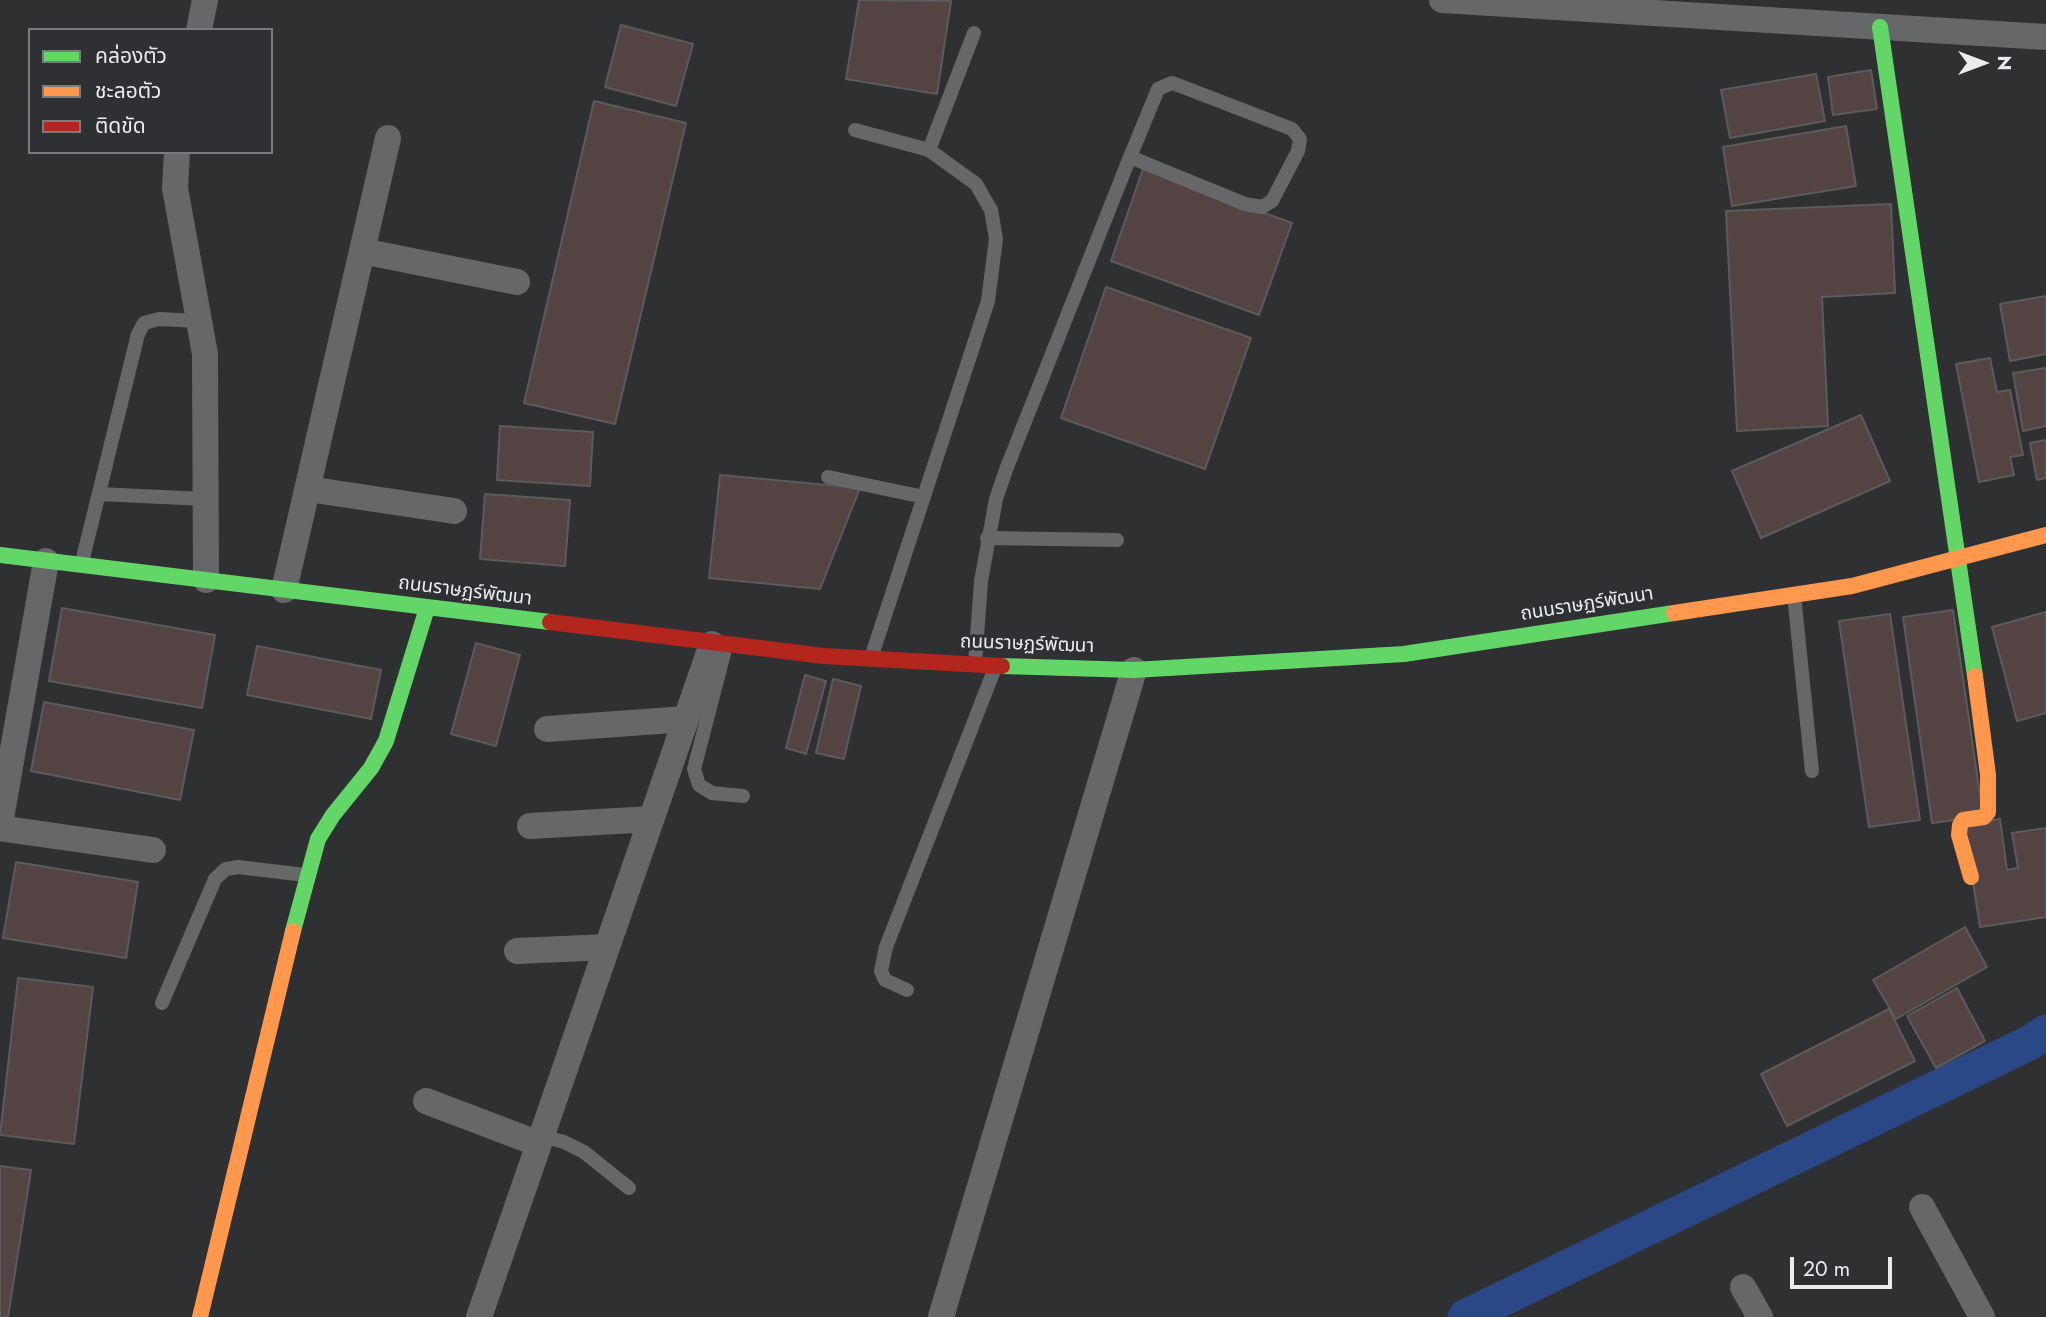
<!DOCTYPE html>
<html>
<head>
<meta charset="utf-8">
<style>
	body { margin:0 }
	#map { position:relative; width:2046px; height:1317px; overflow:hidden; background:#2f3032; font-family:Jost,"Noto Sans Thai",sans-serif }
	canvas { display:block }
	.legend { position:absolute; left:28px; top:28px; width:245px; height:126px; box-sizing:border-box; background:#2e3033; border:2px solid #7a7b7e; margin:0; padding:9px 12px; list-style:none; font-size:21px; color:#ebecee }
	.legend li { display:flex; align-items:center; gap:14px; height:35px }
	.legend b { width:35px; border:2px solid #7a7b7e }
	.north { position:absolute; left:1948px; top:28px; width:70px; height:70px; -webkit-text-stroke:5px #2e3033; paint-order:stroke; rotate:90deg; font-size:19px; font-weight:700; line-height:28px; text-align:center; color:#ebecee }
	.north::after { content:''; display:block; margin:auto; width:24px; height:32px; background:#ebecee; clip-path:polygon(50% 0,100% 100%,50% 72%,0 100%) }
	.scale { position:absolute; left:1790px; top:1257px; width:102px; height:32px; box-sizing:border-box; border:4px solid #ebecee; border-top:0; padding-left:9px; font-size:21px; line-height:24px; white-space:nowrap; color:#ebecee; -webkit-text-stroke:5px #2e3033; paint-order:stroke }
</style>
</head>
<body>
<div id="map">
<canvas width="2046" height="1317"></canvas>
<ul class="legend">
<li><b style="height:9px;background:#63d668"></b>คล่องตัว</li>
<li><b style="height:9px;background:#ff974d"></b>ชะลอตัว</li>
<li><b style="height:9px;background:#b3261e"></b>ติดขัด</li>
</ul>
<div class="north">N</div>
<div class="scale">20 m</div>
</div>
<script>
const g = document.querySelector('canvas').getContext('2d');
g.lineJoin = 'round';
function poly(rows) {
  const path = new Path2D();
  for (const r of rows) {
    path.moveTo(r[0], r[1]);
    for (let i = 2; i < r.length; i += 2) path.lineTo(r[i], r[i + 1]);
  }
  return path;
}
function stroke(path, color, width, dash) {
  g.strokeStyle = color;
  g.lineWidth = width;
  g.lineCap = dash ? 'butt' : 'round';
  g.setLineDash(dash || []);
  g.stroke(path);
}
function fill(path, color) {
  g.fillStyle = color;
  g.fill(path, 'evenodd');
}
function drawText(font, color, halo, rows, align = 'center') {
  g.font = font + ' Jost,"Noto Sans Thai",sans-serif';
  g.lineWidth = 6;
  g.setLineDash([]);
  g.textBaseline = 'middle';
  g.strokeStyle = halo;
  g.fillStyle = color;
  for (const [text, x, y, turn = 0] of rows) {
    g.save();
    g.translate(x, y);
    g.rotate((+turn || 0) * Math.PI / 180);
    g.textAlign = isNaN(turn) ? turn : align;
    if (halo) g.strokeText(text, 0, 0);
    g.fillText(text, 0, 0);
    g.restore();
  }
}
stroke(poly([
	[1465,1317,2029,1043,2046,1032]
]), '#2a4886', 35);
const building = poly([
	[859,0,951,1,937,94,846,79,859,0],
	[621,25,693,44,676,106,605,87,621,25],
	[1871,70,1877,109,1833,115,1828,77,1871,70],
	[1816,74,1825,121,1730,138,1721,90,1816,74],
	[594,101,686,123,615,424,524,403,594,101],
	[1846,126,1856,186,1732,206,1723,147,1846,126],
	[1143,169,1292,223,1259,315,1111,261,1143,169],
	[1891,204,1895,293,1822,297,1828,426,1737,431,1726,211,1891,204],
	[1106,287,1251,338,1205,469,1061,418,1106,287],
	[2046,296,2046,354,2010,361,2000,304,2046,296],
	[1990,358,1997,392,2010,390,2023,455,2010,457,2014,475,1979,482,1956,364,1990,358],
	[2046,368,2046,426,2023,431,2013,373,2046,368],
	[1861,415,1890,481,1761,538,1732,471,1861,415],
	[500,426,593,432,590,486,497,480,500,426],
	[2046,440,2046,478,2037,480,2030,443,2046,440],
	[720,475,860,488,820,589,709,578,720,475],
	[485,494,570,500,565,566,480,559,485,494],
	[62,608,215,635,202,708,49,681,62,608],
	[1953,610,1983,816,1932,823,1903,617,1953,610],
	[2046,612,2046,713,2017,721,1992,627,2046,612],
	[1890,614,1920,820,1869,827,1839,621,1890,614],
	[476,643,520,655,496,746,451,734,476,643],
	[257,646,381,670,371,719,247,695,257,646],
	[805,675,826,681,806,754,786,748,805,675],
	[833,679,861,686,844,759,816,753,833,679],
	[44,702,194,730,180,800,31,771,44,702],
	[2000,819,2007,870,2018,868,2012,833,2046,828,2046,917,1980,927,1964,825,2000,819],
	[16,862,138,882,126,958,3,938,16,862],
	[1965,927,1987,967,1896,1019,1873,980,1965,927],
	[18,978,93,987,74,1144,0,1135,18,978],
	[1957,988,1985,1041,1936,1068,1907,1016,1957,988],
	[1889,1009,1915,1061,1787,1126,1761,1074,1889,1009],
	[0,1166,31,1170,8,1317,0,1317,0,1166]
]);
fill(building, '#534342');
stroke(building, '#5c5b5c', 2);
stroke(poly([
	[855,130,929,150,976,184,991,210,996,239,988,301,871,658],
	[929,150,974,33],
	[828,477,924,497],
	[99,494,204,499],
	[987,538,1117,540],
	[82,562,138,334,144,323,159,319,199,321],
	[1794,595,1812,771],
	[726,646,694,769,699,785,712,793,743,796],
	[975,664,981,581,996,499,1007,467,1130,157,1158,89,1172,83,1183,87,1292,129,1300,139,1298,151,1272,201,1262,207,1245,204,1130,157],
	[907,990,885,980,881,971,886,947,995,668],
	[162,1003,215,879,226,869,238,867,305,875],
	[541,1136,564,1142,584,1152,629,1188]
]), '#666768', 14);
stroke(poly([
	[1442,0,2046,37],
	[199,30,205,0],
	[177,152,175,188,205,354,206,580],
	[362,251,517,282],
	[308,489,454,511],
	[284,590,388,138],
	[547,729,686,719],
	[0,824,46,561],
	[530,826,651,819],
	[0,828,153,850],
	[517,951,607,947],
	[426,1101,539,1144],
	[1922,1207,1982,1317],
	[1743,1287,1760,1317],
	[479,1317,712,644],
	[941,1317,1134,670]
]), '#666768', 26);
stroke(poly([
	[1880,27,1975,676],
	[0,555,550,622],
	[1002,666,1134,670,1404,654,1674,613],
	[293,931,318,839,333,815,371,768,386,741,427,608]
]), '#63d668', 16);
stroke(poly([
	[1674,613,1852,586,2046,535],
	[1971,877,1959,835,1960,825,1963,820,1984,817,1988,812,1988,775,1975,676],
	[200,1317,293,931]
]), '#ff974d', 16);
stroke(poly([
	[550,622,824,656,1002,666]
]), '#b3261e', 16);
drawText('19px', '#ebecee', '#2e3033', [
	["ถนนราษฏร์พัฒนา",465,592,7],
	["ถนนราษฏร์พัฒนา",1587,605,-9],
	["ถนนราษฏร์พัฒนา",1027,645,2]
]);
</script>
</body>
</html>
